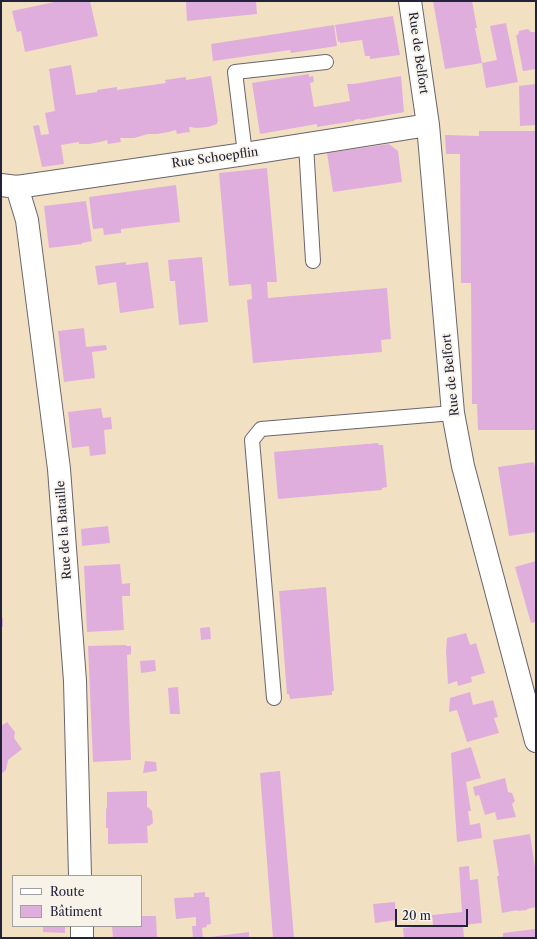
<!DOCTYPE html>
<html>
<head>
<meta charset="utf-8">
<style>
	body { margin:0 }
	#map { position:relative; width:537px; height:939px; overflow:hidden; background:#f2e0c3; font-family:"Libre Caslon Text",serif }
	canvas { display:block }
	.frame { position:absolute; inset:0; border:2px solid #22223b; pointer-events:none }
	.legend { position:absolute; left:12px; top:875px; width:130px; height:52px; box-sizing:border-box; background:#f7f3e8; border:1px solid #a29fa3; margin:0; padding:5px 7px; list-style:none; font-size:12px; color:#22223b }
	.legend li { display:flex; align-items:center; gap:8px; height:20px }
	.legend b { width:20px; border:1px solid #a29fa3 }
	.scale { position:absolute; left:395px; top:909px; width:73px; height:18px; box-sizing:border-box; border:2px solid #22223b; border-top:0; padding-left:5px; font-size:12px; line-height:14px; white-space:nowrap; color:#22223b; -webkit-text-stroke:3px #f7f3e8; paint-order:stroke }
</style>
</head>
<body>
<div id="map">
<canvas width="537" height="939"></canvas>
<div class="frame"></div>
<ul class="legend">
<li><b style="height:5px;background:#fff"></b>Route</li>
<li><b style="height:11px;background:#e0aedd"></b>Bâtiment</li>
</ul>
<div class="scale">20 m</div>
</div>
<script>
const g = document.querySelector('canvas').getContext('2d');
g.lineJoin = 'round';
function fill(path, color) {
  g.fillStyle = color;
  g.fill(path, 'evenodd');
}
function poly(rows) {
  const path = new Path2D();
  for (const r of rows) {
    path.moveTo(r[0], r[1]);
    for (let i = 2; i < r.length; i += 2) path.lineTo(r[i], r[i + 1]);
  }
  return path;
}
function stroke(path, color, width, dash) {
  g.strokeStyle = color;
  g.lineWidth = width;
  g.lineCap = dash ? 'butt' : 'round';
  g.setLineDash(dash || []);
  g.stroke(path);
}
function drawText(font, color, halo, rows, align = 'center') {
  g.font = font + ' "Libre Caslon Text",serif';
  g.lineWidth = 3.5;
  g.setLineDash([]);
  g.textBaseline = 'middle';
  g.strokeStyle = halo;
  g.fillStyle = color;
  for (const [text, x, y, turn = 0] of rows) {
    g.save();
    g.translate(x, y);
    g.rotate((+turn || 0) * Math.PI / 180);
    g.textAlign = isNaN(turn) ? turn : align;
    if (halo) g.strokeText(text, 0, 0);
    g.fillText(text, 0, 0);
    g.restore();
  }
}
fill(poly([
	[59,1,90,1,98,36,25,52,21,31,17,32,12,11],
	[186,1,256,1,257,14,187,21],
	[433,1,472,1,477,28,475,28,482,63,445,69],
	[393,16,400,55,370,59,370,56,365,56,362,40,340,43,340,41,338,42,335,25],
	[506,23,518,82,486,88,482,63,497,60,490,26],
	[334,25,337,46,291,53,290,50,213,61,211,44],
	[528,29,531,32,536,32,536,69,523,71,516,35,518,35,519,31],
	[71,65,76,95,97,92,97,90,117,87,117,90,166,83,165,80,186,77,186,80,211,76,218,122,217,122,217,124,208,127,197,128,189,127,190,132,182,133,177,134,176,130,169,132,157,134,148,134,134,138,120,138,121,142,108,144,107,140,100,142,89,144,79,144,79,142,61,145,64,164,42,167,33,126,39,125,41,135,49,134,45,113,55,111,49,69],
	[309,74,309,77,313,76,314,82,310,83,314,107,350,101,347,84,354,84,401,76,404,112,361,120,360,119,354,120,354,121,317,127,317,124,260,134,252,83],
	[536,84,536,125,520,126,519,86],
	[479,131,536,131,536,430,478,430,477,404,472,404,471,283,461,283,460,154,446,154,445,135,479,136],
	[389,144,398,151,402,182,333,192,327,153],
	[267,168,277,282,267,282,268,298,387,288,391,339,381,340,382,352,253,363,247,300,252,299,251,284,229,286,219,173],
	[176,185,180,222,121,229,121,233,104,235,103,228,93,229,89,197],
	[86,201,92,241,82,243,82,244,49,248,44,206],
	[202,257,208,322,179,325,175,281,170,281,168,260],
	[126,262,126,265,148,262,154,308,120,313,116,282,98,285,95,266],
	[84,328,86,347,106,345,107,350,92,352,95,378,64,382,58,331],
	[101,408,103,418,111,417,112,429,104,430,106,454,90,456,89,446,72,448,68,412],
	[378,443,379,445,383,445,387,487,382,488,382,490,278,499,274,452],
	[534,462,536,474,536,532,509,536,498,467],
	[108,526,110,543,82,546,81,529],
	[536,561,536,622,531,623,515,567],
	[120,564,122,584,130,583,130,596,122,596,124,630,87,632,84,566],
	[326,587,334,691,332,691,332,695,290,699,289,694,287,694,279,591],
	[1,617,3,618,3,627,1,627],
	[210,627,211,639,201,640,200,628],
	[466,633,470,645,476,643,485,673,471,677,472,682,458,686,457,681,448,684,446,651,447,638],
	[126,645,126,646,131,646,131,654,127,655,131,760,93,762,88,646],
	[155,660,156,671,141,673,140,661],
	[178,687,180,714,170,714,168,688],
	[470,692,473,705,493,700,498,717,494,718,499,733,467,742,457,710,449,712,450,698],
	[7,722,15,732,14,738,22,749,8,760,6,770,1,774,1,726],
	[471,747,481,778,466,782,471,811,468,811,470,825,480,823,482,838,457,842,451,753],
	[145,761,156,762,157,771,143,773],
	[280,771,294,938,273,938,260,773],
	[505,778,508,792,512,793,515,801,512,804,516,817,497,820,495,812,485,815,479,795,475,796,473,787],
	[147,791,147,808,148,807,152,811,153,823,149,826,147,826,148,843,108,844,108,828,106,828,106,809,107,808,107,792],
	[530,834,536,874,536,907,527,909,527,910,517,911,517,910,502,913,497,876,499,876,493,840],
	[469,866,470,880,478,879,482,923,463,925,464,938,404,938,403,928,433,925,432,915,462,912,459,867],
	[205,892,205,897,209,897,211,924,206,925,207,927,202,928,203,938,193,938,192,926,196,926,196,917,176,919,174,898,194,897,194,893],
	[395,902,396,920,375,923,373,904],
	[141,916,156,916,157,938,113,938,112,926,141,926],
	[43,926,65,926,65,933,43,932],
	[535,929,536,938,503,938,503,933],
	[249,932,249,938,210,938,210,937]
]), '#e0aedd');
const lane = poly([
	[306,145,313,261],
	[245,154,235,72,326,62],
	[274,698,252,440,261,429,453,413]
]);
const street = poly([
	[410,1,428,125,453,413,463,466,536,741],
	[1,185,17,187,245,154,428,125],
	[17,187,27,220,59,469,75,681,80,876],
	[82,926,82,938]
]);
stroke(lane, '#6b646b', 16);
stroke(street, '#6b646b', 24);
stroke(lane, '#fff', 14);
stroke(street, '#fff', 22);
drawText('12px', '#22223b', '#f7f3e8', [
	["Rue de Belfort",418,53,82],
	["Rue Schoepflin",215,158,-8],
	["Rue de Belfort",451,375,-96],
	["Rue de la Bataille",64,530,-94]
]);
</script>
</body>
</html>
